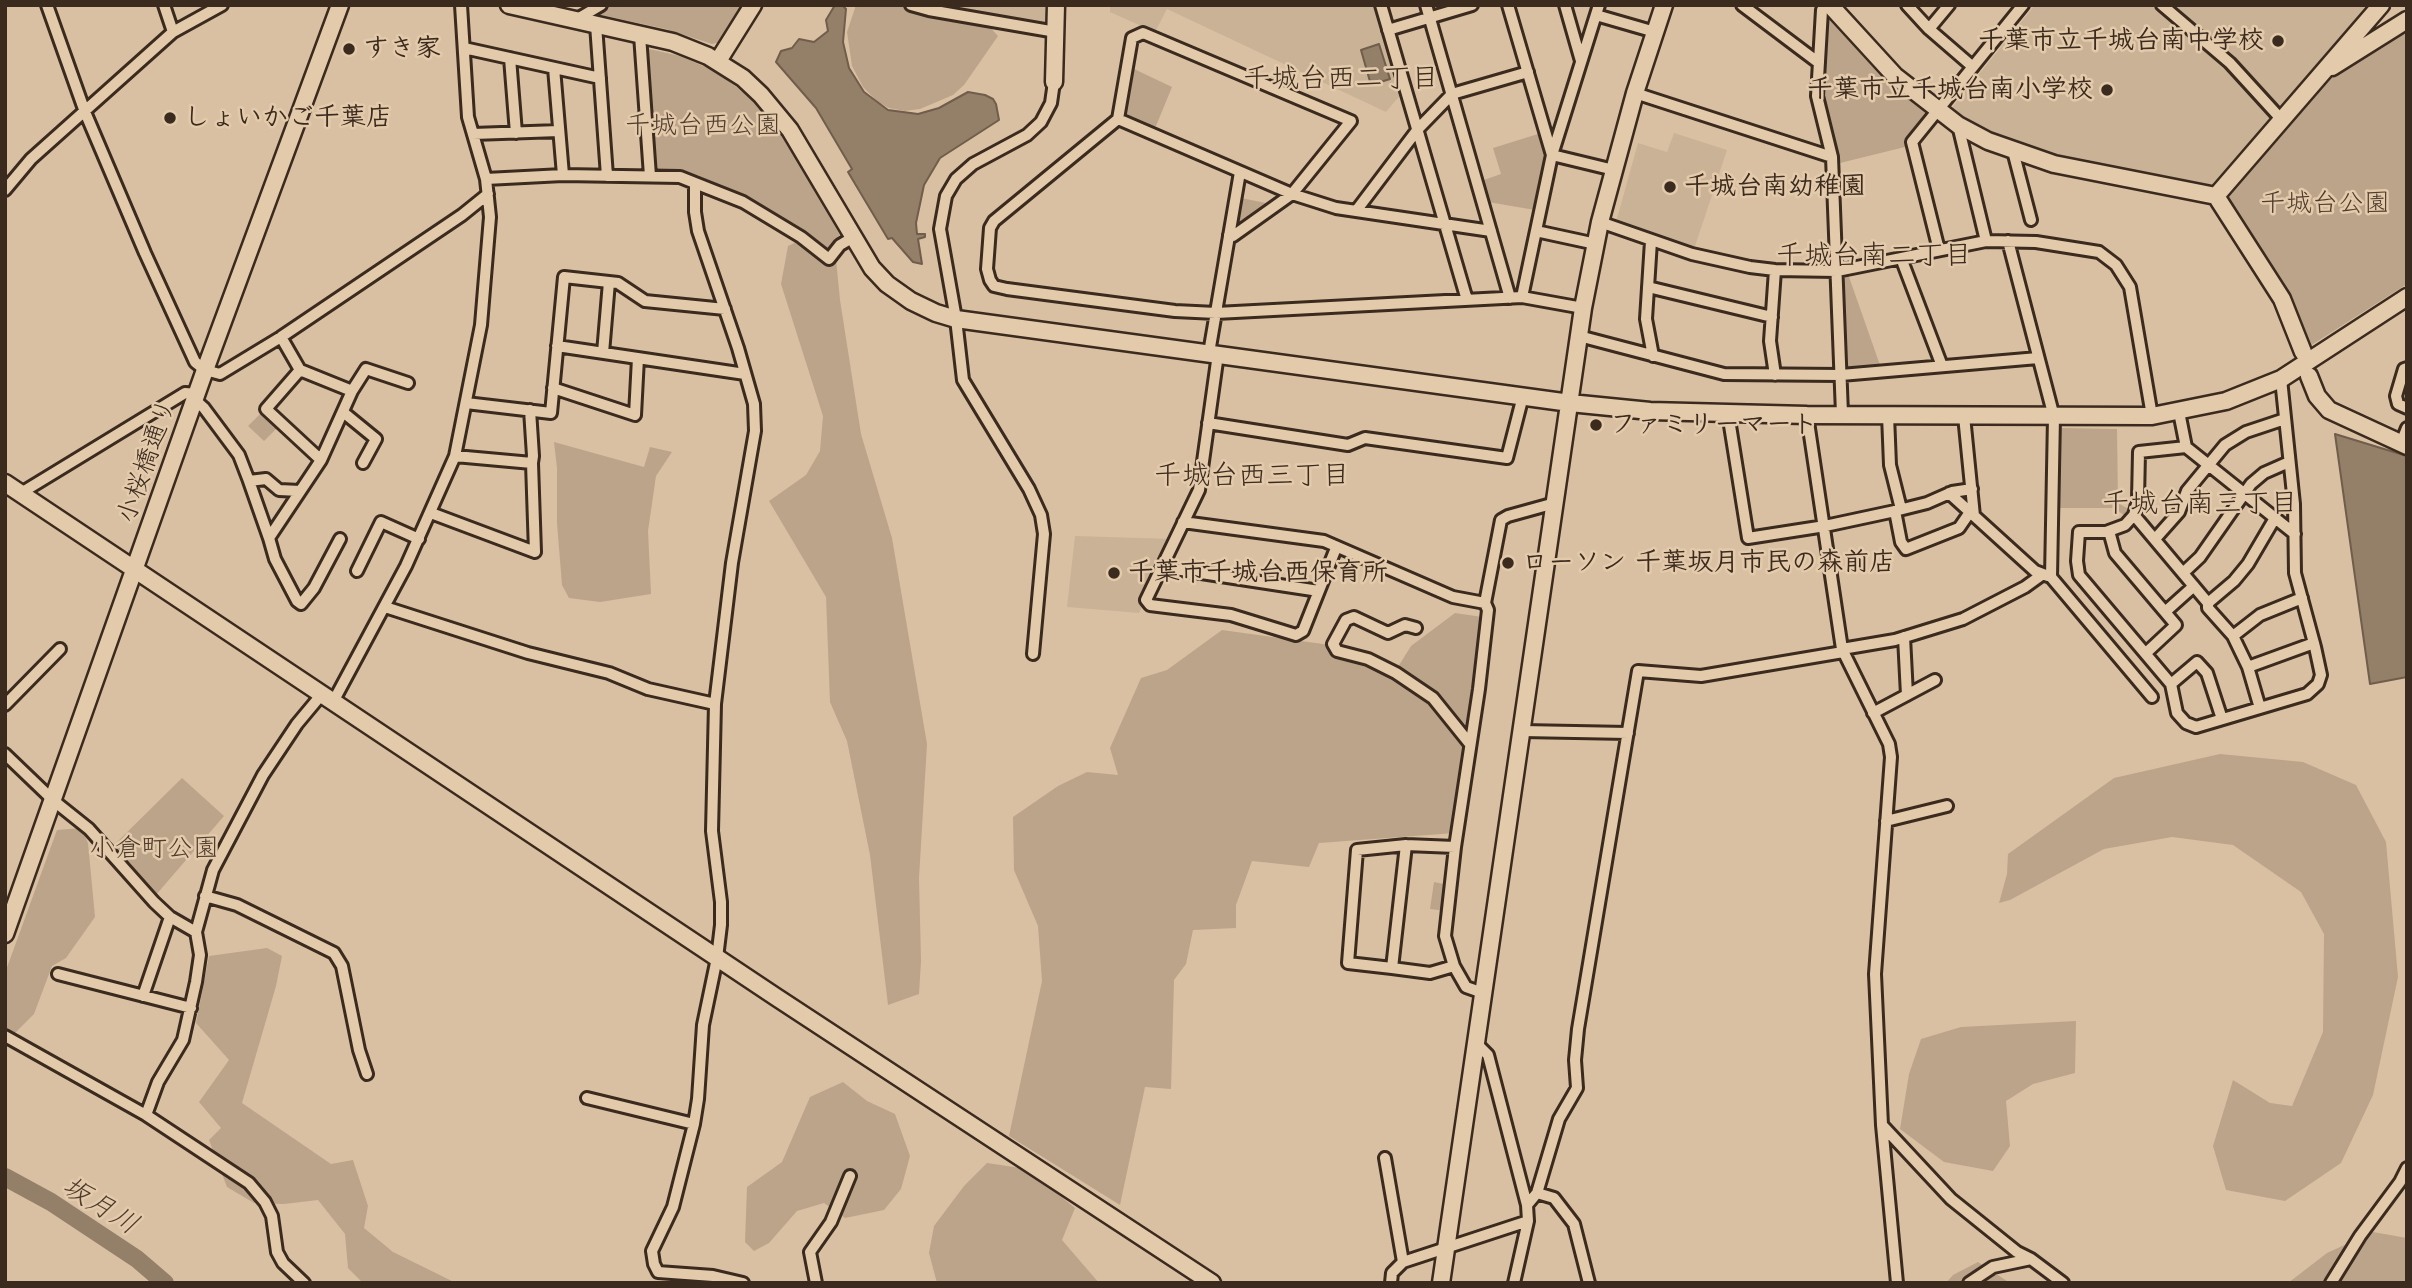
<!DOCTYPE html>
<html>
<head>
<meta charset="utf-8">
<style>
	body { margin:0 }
	#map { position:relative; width:2412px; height:1288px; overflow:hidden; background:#d9c0a3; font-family:"Comic Neue",sans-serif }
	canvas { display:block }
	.frame { position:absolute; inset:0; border:7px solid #3b2a1e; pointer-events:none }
</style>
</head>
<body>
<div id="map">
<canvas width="2412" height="1288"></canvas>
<div class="frame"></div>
</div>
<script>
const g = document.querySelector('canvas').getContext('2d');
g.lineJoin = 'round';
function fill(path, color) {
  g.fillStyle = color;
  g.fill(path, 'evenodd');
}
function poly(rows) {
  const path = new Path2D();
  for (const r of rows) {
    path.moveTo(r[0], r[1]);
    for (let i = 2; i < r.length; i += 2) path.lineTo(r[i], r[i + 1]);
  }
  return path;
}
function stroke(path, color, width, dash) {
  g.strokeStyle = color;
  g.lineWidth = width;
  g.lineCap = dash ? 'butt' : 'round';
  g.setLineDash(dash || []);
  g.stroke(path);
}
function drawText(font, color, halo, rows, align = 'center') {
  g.font = font + ' "Comic Neue","Klee One",sans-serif';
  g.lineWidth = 5;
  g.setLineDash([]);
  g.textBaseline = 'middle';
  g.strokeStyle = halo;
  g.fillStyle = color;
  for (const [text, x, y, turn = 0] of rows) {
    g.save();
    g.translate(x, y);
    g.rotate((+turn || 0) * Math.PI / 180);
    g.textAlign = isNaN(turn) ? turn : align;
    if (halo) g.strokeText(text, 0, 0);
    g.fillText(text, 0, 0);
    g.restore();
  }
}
fill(poly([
	[929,5,1052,5,1052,24,1047,27],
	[1110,5,1377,5,1402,93,1386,112,1167,9,1155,32,1110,12],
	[2035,5,2156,5,2232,70,2272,117,2273,121,2218,184,2212,187,2045,155,1993,136,1950,110],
	[2170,5,2374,5,2280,112,2235,60],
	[1674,133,1727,150,1694,249,1616,222,1638,143,1667,152],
	[1075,536,1174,539,1139,613,1067,607]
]), '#cab296');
fill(poly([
	[610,5,743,5,720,42,712,44,666,29,601,15,599,10],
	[856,5,898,5,939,18,987,24,998,36,964,85,953,95,920,109,905,111,889,108,878,102,863,87,852,66,847,32],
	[1828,13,1871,65,1903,95,1929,115,1909,146,1840,163,1821,97,1825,16],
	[2407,27,2407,284,2310,346,2297,311,2229,206,2229,191,2317,86],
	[645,48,680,56,717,72,758,104,784,136,840,235,834,239,840,300,861,434,892,538,927,744,919,878,921,961,919,994,888,1005,870,855,847,741,830,702,826,597,769,501,806,475,820,451,823,416,781,284,788,246,807,237,690,176,656,171,654,167],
	[1132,68,1172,87,1156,126,1153,127,1125,115,1124,111],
	[1538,134,1546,159,1535,210,1488,202,1481,181,1501,174,1493,148],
	[1241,198,1271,204,1235,229],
	[1848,274,1881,368,1849,371,1845,364,1842,279],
	[263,411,279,426,264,441,248,426],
	[2060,428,2117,429,2118,503,2132,511,2128,518,2114,508,2059,508],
	[554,442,644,467,650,447,672,452,656,476,648,531,651,594,600,602,569,598,562,585,557,523,557,468],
	[1455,613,1489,618,1466,732,1455,833,1319,843,1309,867,1252,861,1236,905,1236,928,1193,930,1186,964,1174,980,1171,1089,1145,1087,1120,1205,1009,1136,1042,981,1038,926,1014,870,1013,817,1058,786,1087,772,1118,775,1110,748,1141,678,1167,670,1222,630,1337,646,1379,666,1398,667,1411,646],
	[2220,754,2303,762,2356,785,2386,842,2398,977,2373,1095,2341,1163,2285,1201,2226,1190,2213,1146,2233,1080,2270,1103,2292,1106,2323,1032,2324,934,2301,892,2233,845,2172,837,2104,849,2010,900,1999,903,2007,874,2008,854,2114,778],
	[182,778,224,816,155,896,131,872,112,847],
	[81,828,88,843,95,917,66,958,52,966,34,1014,14,1034,5,1028,5,973,57,830],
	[1434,882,1449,885,1446,911,1430,909],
	[267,948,282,956,276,986,242,1103,331,1164,353,1160,368,1206,364,1228,393,1252,456,1283,363,1283,348,1268,345,1234,318,1200,284,1204,254,1203,227,1187,209,1140,221,1128,199,1102,229,1060,196,1023,209,956],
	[2076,1021,2075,1073,2033,1084,2006,1101,2010,1146,1993,1171,1944,1162,1900,1129,1909,1074,1921,1039,1961,1027],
	[843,1082,867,1101,895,1114,910,1156,901,1189,884,1210,845,1218,824,1203,797,1211,769,1243,754,1251,745,1242,747,1187,782,1162,810,1097],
	[987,1163,1027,1169,1075,1208,1062,1240,1099,1283,937,1283,929,1253,934,1226,964,1186],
	[2373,1232,2407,1238,2407,1283,2288,1283,2327,1253],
	[1978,1262,2010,1283,1946,1283,1953,1275]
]), '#bca48a');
const water = poly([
	[835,5,842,5,846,9,843,42,849,68,864,92,888,110,918,114,939,108,968,92,985,95,993,99,996,104,999,120,940,158,924,185,916,223,917,234,925,234,925,237,918,239,922,264,913,262,892,238,888,239,848,172,852,169,816,108,776,62,781,51,792,48,799,39,814,42,828,31,826,20,835,5],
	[1379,44,1390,79,1371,85,1361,50,1379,44],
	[2335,434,2407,456,2407,677,2370,684,2335,434]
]);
fill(water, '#947f69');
stroke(water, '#705d4b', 2);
stroke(poly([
	[5,1177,51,1202,137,1259,165,1283]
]), '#947f69', 18);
const street = poly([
	[47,5,85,112,145,253,195,362,205,370,220,374,281,337,300,370,352,391],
	[164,5,173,32],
	[911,5,929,10,1056,32],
	[1381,5,1467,300],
	[1426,5,1510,298],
	[1508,5,1552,155,1614,170],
	[1565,5,1581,61],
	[1742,5,1819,63],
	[1825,5,1822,10,1817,96,1832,157,1842,414],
	[1907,5,1929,29,1973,67],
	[2162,5,2230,63,2281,119],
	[1596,15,1655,32],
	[574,21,601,5],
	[596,25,607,176],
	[1929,29,1949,5],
	[1388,30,1472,5],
	[640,35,650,176],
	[464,48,600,78],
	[510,58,516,133],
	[554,68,563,175],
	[1635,93,1832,157],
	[1118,119,1292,194,1336,208,1491,231],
	[1958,125,1986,241],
	[473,134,559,131],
	[2013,151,2031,220],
	[486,179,563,175,680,177,695,183,695,212,698,231,738,348,754,404,755,431,732,563,715,704,712,831,721,902,721,925,717,958,703,1025,698,1099,694,1124,673,1207,652,1251,654,1264,658,1272,713,1276,743,1283],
	[695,183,743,202,801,237,829,259,840,245,852,238],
	[5,190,31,159,173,32,222,5],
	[1356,211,1418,129,1452,94,1528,72],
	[1600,222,1692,254,1750,267,1775,270,1837,271,1986,241,2036,242,2099,252,2116,265,2130,287,2152,416],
	[1536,231,1596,244],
	[1229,235,1233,236,1292,194,1351,121,1143,33,1132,38,1118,119,994,221,990,228,987,269,990,280,994,286,1007,289,1175,311,1216,313,1522,297,1583,308],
	[1651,241,1646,319,1653,356],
	[2008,241,2054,417,2051,577,2152,697],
	[1939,250,1912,142,2023,5],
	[1901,258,1942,366],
	[1648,287,1772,317],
	[1522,297,1552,155,1599,5],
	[1579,336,1724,374,1841,375,2038,358],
	[281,337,462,215,488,194],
	[557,346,745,374],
	[603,353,609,282],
	[1209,353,1240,172],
	[1218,354,1199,490,1146,600,1150,605,1231,615,1296,635,1303,631,1336,548],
	[2407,368,2404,369,2396,396,2398,404,2407,408],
	[300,370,266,409,321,460],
	[1775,375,1770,341,1775,270],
	[553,388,635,415,638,358],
	[195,400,204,408,239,455,249,481],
	[466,403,551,413,564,277,618,283,645,301,725,309],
	[343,412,376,439,363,463],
	[2179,412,2186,447,2295,534],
	[1728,413,1748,538,1825,526,1895,511,1927,503,1952,492,1972,489],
	[1807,415,1842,649,1889,744,1891,757,1875,974,1882,1125,1897,1283],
	[1888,415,1890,465,1901,509],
	[1964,416,1974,516],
	[1208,423,1348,445,1365,438,1507,458,1523,396],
	[2401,443,2407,428],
	[2186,447,2139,452,2138,500,2134,515,2125,525,2106,532,2079,532,2077,561,2079,575,2171,684,2177,713,2186,723,2196,727,2307,694,2318,684,2321,675,2315,647,2295,573,2294,504,2281,379],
	[455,456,532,463,533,456,530,410],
	[21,493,185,393,197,394],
	[1949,493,2035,571,2048,576],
	[1895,511,1901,542,1906,549,1959,528,1970,512],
	[431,513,535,552,532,463],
	[2134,515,2208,603,2208,608,2233,636,2248,667,2260,708],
	[1183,522,1324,541,1453,597,1485,603,1501,520,1508,516,1555,503],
	[2109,531,2115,553,2176,625,2146,653],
	[269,538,249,481,266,479,279,490,300,491],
	[340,539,314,588,301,604,297,601,275,559,269,538,321,460,352,391,366,369,408,383],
	[2155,539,2179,512,2187,491,2225,445,2246,432,2285,419],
	[1162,567,1319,591],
	[357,571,381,522,419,539],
	[2183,573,2200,557,2251,484,2264,473,2289,462],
	[2208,603,2234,581,2248,564,2275,518],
	[385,607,528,653,609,673,648,689,715,704],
	[2165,612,2194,586],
	[1416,628,1405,625,1388,633,1354,617,1346,620,1333,644,1337,651,1368,659,1396,673,1433,698,1470,744],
	[2233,636,2260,615,2302,598],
	[1904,637,1907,695],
	[1842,649,1895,640,1963,619,2025,587,2043,574],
	[1033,654,1044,534,1041,515,1029,489,963,380,956,319,940,229,946,196,956,179,973,164,1027,135,1041,122,1051,103,1054,82],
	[2248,667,2314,643],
	[2171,684,2197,662,2207,673,2222,719],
	[333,702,406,566,455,456,481,325,490,217,486,179,468,117,461,5],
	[5,705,60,649],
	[1873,713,1935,680],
	[1522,731,1628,733],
	[5,754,54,801,89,829,154,902,170,917,196,932],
	[1886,821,1947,806],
	[1406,845,1392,968,1430,973,1454,966,1466,987,1483,993],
	[205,896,237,905,334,953,342,966,359,1050,367,1074],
	[1454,966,1445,936,1455,847,1479,689,1488,610,1485,603],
	[1392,968,1348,963,1357,850,1406,845,1455,847],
	[58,974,191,1008],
	[143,996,170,917],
	[5,1036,146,1115,249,1183,265,1202,272,1216,277,1252,283,1263,304,1283],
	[1476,1043,1488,1055,1527,1205,1528,1221,1514,1283],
	[587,1098,694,1124],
	[146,1115,158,1082,183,1040,196,982,200,955,196,932,213,870,263,775,297,724,322,694],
	[1882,1125,1951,1199,2017,1252,2031,1259,2063,1283],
	[1385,1158,1403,1262],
	[1537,1193,1554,1198,1574,1224,1589,1283],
	[1527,1205,1537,1193,1559,1119,1577,1088,1575,1060,1578,1029,1638,671,1701,676,1843,652],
	[816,1283,810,1252,831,1222,850,1176],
	[1391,1283,1392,1273,1403,1262,1528,1221],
	[1969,1283,1993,1267,2031,1259],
	[2331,1283,2360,1236,2400,1182,2407,1168]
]);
const secondary = poly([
	[509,5,673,42,708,56,743,78,761,95,790,130,872,268,887,284,911,301,936,313,956,319,1570,403,1650,411,1807,415,2152,416,2226,401,2281,379,2407,297],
	[1830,5,1895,76,1958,125,1988,141,2054,164,2216,196,2282,299,2303,352],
	[718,61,753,5],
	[2332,67,2407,20],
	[1054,82,1056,5],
	[2216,196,2381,5],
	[2309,376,2317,396,2329,410,2407,446],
	[5,483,776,997,1212,1283],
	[5,934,205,370,340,5],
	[1441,1283,1583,308,1600,222,1635,93,1664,5]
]);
stroke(street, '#3b2a1e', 16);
stroke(secondary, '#3b2a1e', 21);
stroke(street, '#e3caab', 10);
stroke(secondary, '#e3caab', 16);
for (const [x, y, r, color] of [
	[2278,41,7,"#3b2a1e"],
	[349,49,7,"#3b2a1e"],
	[2107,90,7,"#3b2a1e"],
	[170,118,7,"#3b2a1e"],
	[1670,187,7,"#3b2a1e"],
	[1596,425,7,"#3b2a1e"],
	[1508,563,7,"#3b2a1e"],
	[1114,573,7,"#3b2a1e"]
]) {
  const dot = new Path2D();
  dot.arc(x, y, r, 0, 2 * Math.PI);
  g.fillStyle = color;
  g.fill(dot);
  stroke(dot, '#e3caab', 2.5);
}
drawText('bold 26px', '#3b2a1e', '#e3caab', [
	["千葉市立千城台南中学校",2264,41,"right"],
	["すき家",363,49],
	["千葉市立千城台南小学校",2093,90,"right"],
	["しょいかご千葉店",184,118],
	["千城台南幼稚園",1684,187],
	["ファミリーマート",1610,425],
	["ローソン 千葉坂月市民の森前店",1522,563],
	["千葉市千城台西保育所",1128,573]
], 'left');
drawText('26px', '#4e3c2e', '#e3caab', [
	["千城台西公園",703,126],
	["千城台公園",2325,204],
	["小倉町公園",154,849]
]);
drawText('26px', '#3b2a1e', '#e3caab', [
	["小桜橋通り",147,461,-71]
]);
drawText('28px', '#3b2a1e', '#e3caab', [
	["千城台西二丁目",1341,79],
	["千城台南二丁目",1874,256],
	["千城台西三丁目",1252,476],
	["千城台南三丁目",2200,504]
]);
drawText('italic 28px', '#4d3b2d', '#e3caab', [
	["坂月川",100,1206,32]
]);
</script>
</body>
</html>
